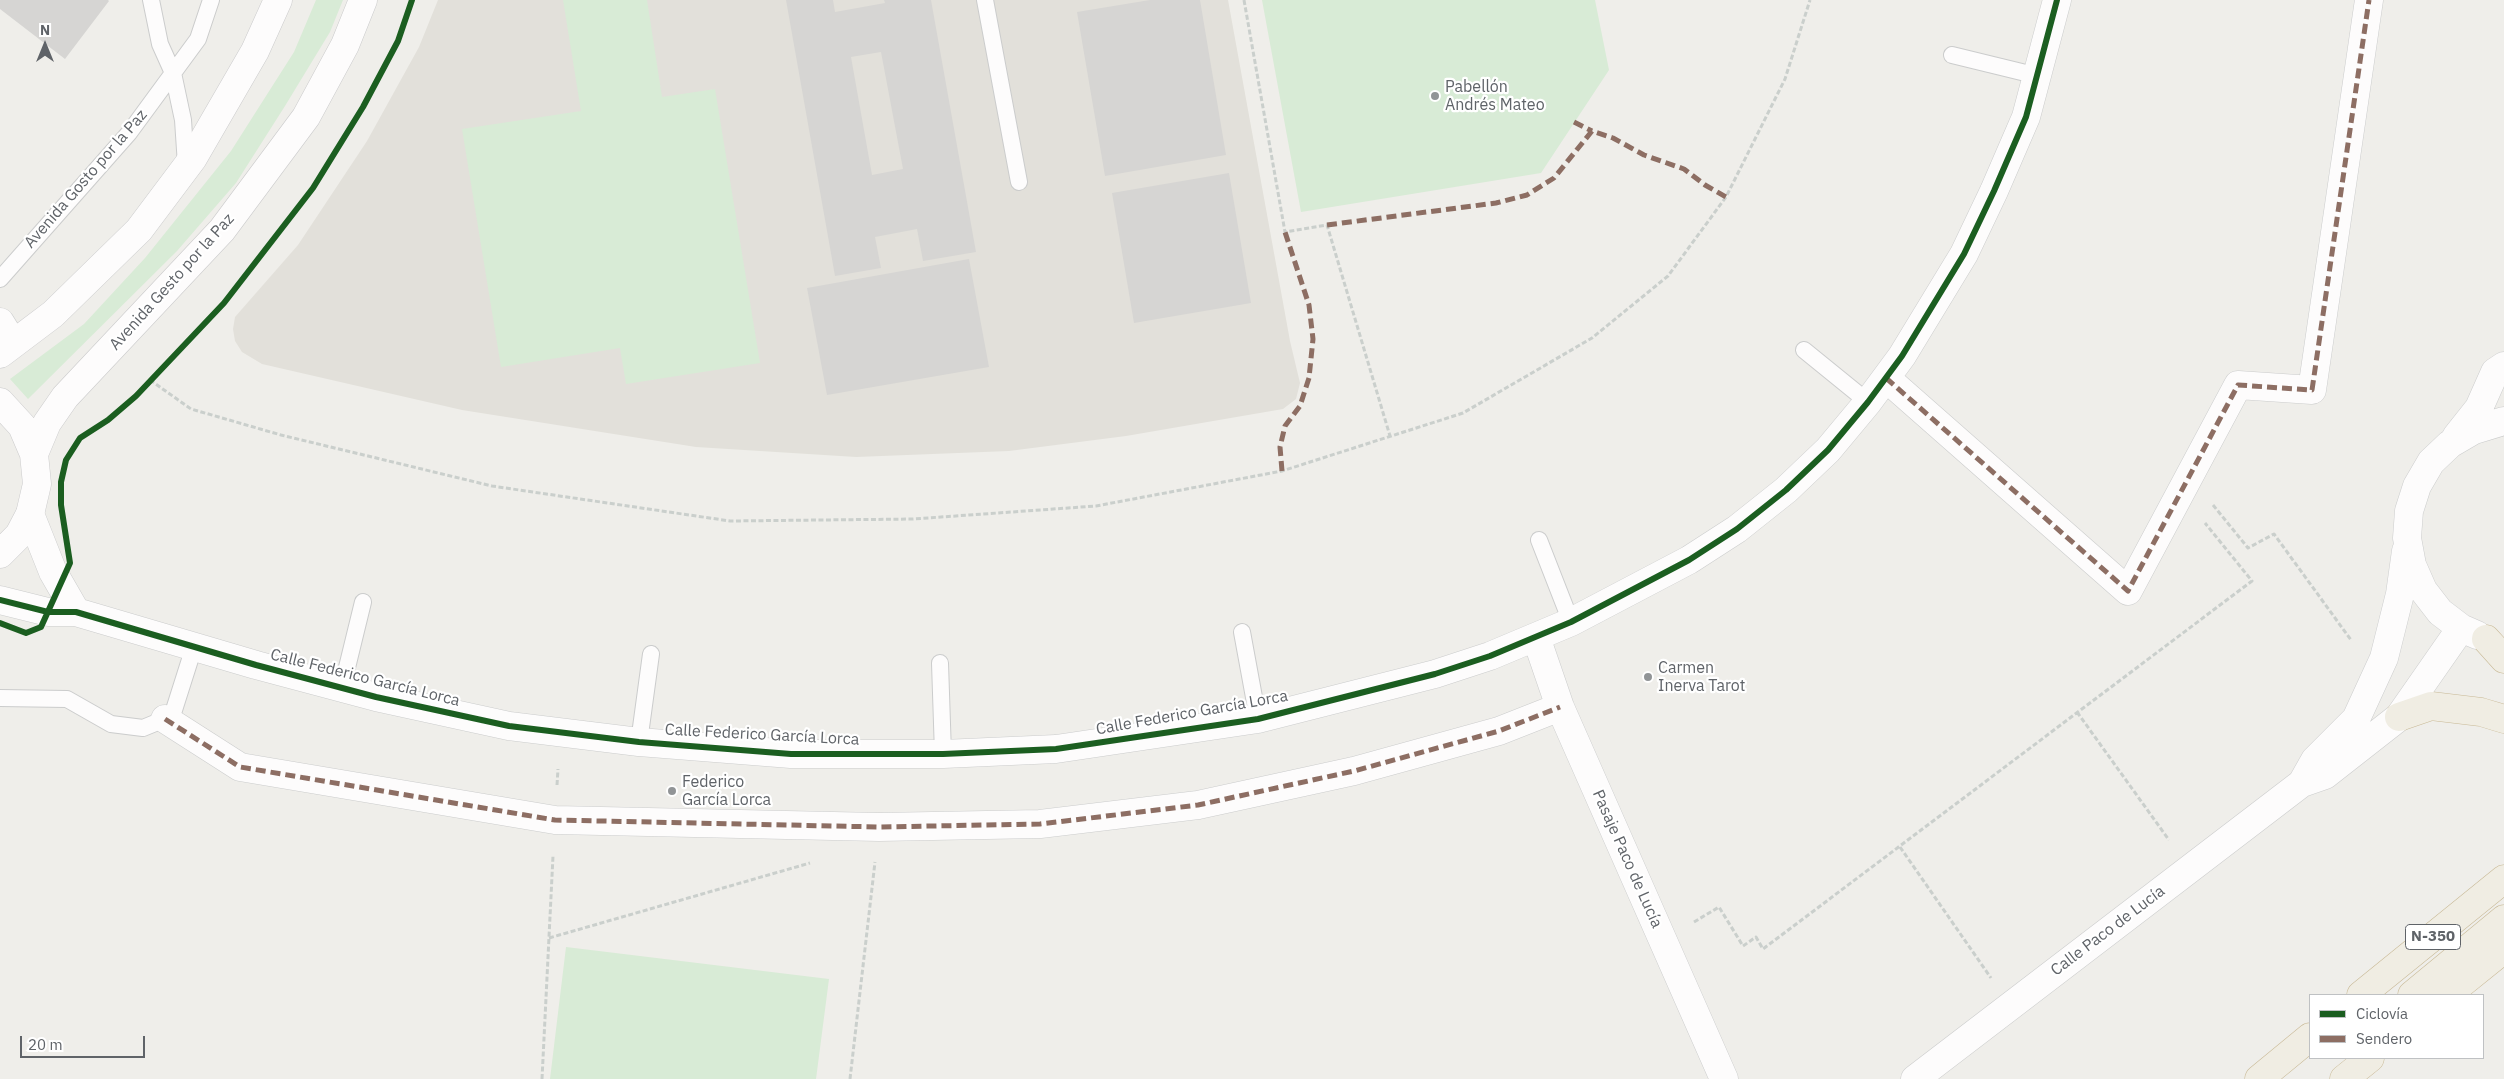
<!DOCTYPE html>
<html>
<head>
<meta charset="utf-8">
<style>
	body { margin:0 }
	#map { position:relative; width:2504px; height:1079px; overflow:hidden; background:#efeeea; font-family:"IBM Plex Sans",sans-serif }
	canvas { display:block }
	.legend { position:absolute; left:2309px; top:994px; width:175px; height:65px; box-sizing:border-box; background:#fff; border:1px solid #bfc1c3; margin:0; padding:6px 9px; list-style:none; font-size:15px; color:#5f6368 }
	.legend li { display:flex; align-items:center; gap:10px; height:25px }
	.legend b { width:25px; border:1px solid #bfc1c3 }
	.north { position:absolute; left:20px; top:20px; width:50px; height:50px; -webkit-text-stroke:4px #fff; paint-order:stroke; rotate:0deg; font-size:14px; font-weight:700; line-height:20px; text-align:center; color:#5f6368 }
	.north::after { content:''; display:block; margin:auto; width:18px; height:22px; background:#5f6368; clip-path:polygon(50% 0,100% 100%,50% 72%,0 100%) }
	.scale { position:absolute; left:20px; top:1036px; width:125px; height:22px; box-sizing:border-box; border:2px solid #5f6368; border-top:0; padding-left:6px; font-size:15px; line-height:18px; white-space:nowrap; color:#5f6368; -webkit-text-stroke:4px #fff; paint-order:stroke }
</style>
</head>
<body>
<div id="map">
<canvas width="2504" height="1079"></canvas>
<ul class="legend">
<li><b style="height:6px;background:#1b5e20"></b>Ciclovía</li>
<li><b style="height:6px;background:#8d6e63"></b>Sendero</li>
</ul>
<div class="north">N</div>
<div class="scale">20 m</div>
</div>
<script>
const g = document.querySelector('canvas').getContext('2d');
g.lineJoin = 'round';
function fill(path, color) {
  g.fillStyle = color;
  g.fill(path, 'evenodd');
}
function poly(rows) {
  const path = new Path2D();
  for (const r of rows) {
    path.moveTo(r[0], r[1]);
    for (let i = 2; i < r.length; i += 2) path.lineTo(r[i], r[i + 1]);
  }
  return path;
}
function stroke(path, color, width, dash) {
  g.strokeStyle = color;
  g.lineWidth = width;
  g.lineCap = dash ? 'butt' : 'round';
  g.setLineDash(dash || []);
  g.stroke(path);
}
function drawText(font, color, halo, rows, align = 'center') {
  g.font = font + ' "IBM Plex Sans",sans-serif';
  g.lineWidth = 4.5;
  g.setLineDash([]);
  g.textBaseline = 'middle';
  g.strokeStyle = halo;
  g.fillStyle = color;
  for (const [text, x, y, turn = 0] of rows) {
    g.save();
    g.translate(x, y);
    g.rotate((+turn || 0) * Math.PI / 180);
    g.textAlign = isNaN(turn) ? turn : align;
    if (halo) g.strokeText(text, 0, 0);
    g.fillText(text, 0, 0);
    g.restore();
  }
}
fill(poly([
	[438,0,1228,0,1290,341,1300,383,1296,399,1283,409,1126,436,1009,451,856,457,696,447,462,410,262,364,242,352,235,341,233,329,235,317,298,245,367,141,419,47]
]), '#e2e0da');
fill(poly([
	[316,0,343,0,330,32,285,106,236,183,177,251,28,399,10,379,84,324,145,258,231,151,294,52],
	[563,0,647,0,662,97,715,89,760,363,626,384,620,348,501,367,462,129,581,111],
	[1262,0,1595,0,1609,70,1541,173,1301,212],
	[566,947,829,979,816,1079,550,1079]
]), '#d8ebd6');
fill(poly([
	[0,0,108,0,109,1,65,59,0,9],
	[786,0,833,0,835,12,885,3,884,0,931,0,976,252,923,261,917,229,875,237,881,268,835,276],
	[881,52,903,169,872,175,851,57],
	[1150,0,1200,0,1226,155,1105,176,1077,12],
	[1229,173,1251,303,1134,323,1112,193],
	[969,259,989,367,827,395,807,288]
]), '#d6d5d3');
const lane = poly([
	[151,0,160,44,173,73,183,120,186,165],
	[985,0,1019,182],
	[1952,55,2038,76],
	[0,279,129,133,198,39,211,0],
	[1804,350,1868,402],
	[1539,540,1571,622],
	[1242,632,1258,719],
	[940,663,943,754],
	[342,688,363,602],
	[0,698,67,699,111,724,143,728,165,719,174,710,194,647],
	[639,742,651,654]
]);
const street = poly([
	[0,322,13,343],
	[1886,378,2128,591,2238,385,2312,390,2369,0],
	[2456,437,2479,408,2495,372,2504,366],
	[30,514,53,572,76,612],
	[0,600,48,612,76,612,256,665,376,697,509,726,639,742,791,754,943,754,1056,749,1258,719,1435,674,1490,656,1571,622,1689,560,1737,529,1786,490,1828,450,1868,402,1902,356,1964,254,1994,191,2026,117,2057,0],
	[2477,635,2461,628,2440,612,2423,590,2412,565,2407,538,2409,511,2417,486,2431,462,2450,444,2474,430,2504,421],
	[1536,637,1560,707,1724,1079],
	[165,719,240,767,555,820,879,827,1040,824,1198,805,1354,771,1499,731,1560,707],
	[2302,783,2315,760,2356,719,2384,658,2400,594,2406,551],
	[1915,1079,2302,783,2325,775,2399,717,2461,628]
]);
const secondary = poly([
	[0,354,53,314,139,230,193,158,255,51,278,0],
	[0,402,22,426,34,454,37,484,30,514,19,535,0,554],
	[34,454,47,423,65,397,222,230,306,117,345,45,363,0]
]);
const highway = poly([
	[2486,639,2504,659],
	[2399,717,2431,706,2481,712,2504,719],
	[2361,995,2504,879],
	[2412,995,2504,919],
	[2447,995,2504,949],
	[2259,1079,2310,1037],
	[2344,1079,2370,1058]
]);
stroke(lane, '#cbcccc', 18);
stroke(street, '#cbcccc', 29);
stroke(secondary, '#cacacb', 29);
stroke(highway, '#c8b996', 29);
stroke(poly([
	[1244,0,1285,232,1327,225,1390,436],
	[150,380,191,409,281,435,492,486,730,521,913,519,1096,506,1282,471,1463,413,1592,338,1668,276,1726,197,1785,79,1810,0],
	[2213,505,2248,548,2274,534,2351,640],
	[2077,712,2169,840],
	[557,785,558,769],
	[1900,847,1991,978],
	[1694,922,1719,907,1743,946,1756,937,1763,949,2252,581,2205,523],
	[549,938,810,863],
	[542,1079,553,856],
	[850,1079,875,862]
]), '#cacfcc', 3, [5, 2.5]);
stroke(lane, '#fdfcfc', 16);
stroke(street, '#fdfcfc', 28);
stroke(secondary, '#fdfcfc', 28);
stroke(highway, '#f0ede3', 28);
stroke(poly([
	[1574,122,1592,131],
	[1327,225,1496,203,1527,195,1554,178,1592,131,1613,138,1644,155,1684,169,1705,185,1726,197],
	[1886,378,2128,591,2238,385,2312,390,2369,0],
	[1282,471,1280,447,1285,426,1300,406,1309,378,1313,339,1309,305,1285,232],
	[165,719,240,767,555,820,879,827,1040,824,1198,805,1354,771,1499,731,1560,707]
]), '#8d6e63', 5, [10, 5]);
stroke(poly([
	[0,600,48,612,76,612,256,665,376,697,509,726,639,742,791,754,943,754,1056,749,1258,719,1435,674,1490,656,1571,622,1689,560,1737,529,1786,490,1828,450,1868,402,1902,356,1964,254,1994,191,2026,117,2057,0],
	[0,623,26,633,41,627,70,563,61,505,61,482,66,460,80,438,108,420,136,396,224,303,313,188,363,107,398,41,412,0]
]), '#1b5e20', 6);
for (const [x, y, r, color] of [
	[1435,96,5,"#919496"],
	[1648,677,5,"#919496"],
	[672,791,5,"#919496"]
]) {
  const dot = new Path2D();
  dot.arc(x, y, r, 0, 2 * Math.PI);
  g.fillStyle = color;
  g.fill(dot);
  stroke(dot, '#fff', 2);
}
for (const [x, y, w] of [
	[2433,937,55]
]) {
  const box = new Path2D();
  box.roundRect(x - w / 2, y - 12.5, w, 25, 4);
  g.fillStyle = '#fff';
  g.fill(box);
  stroke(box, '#5f6368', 1);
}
drawText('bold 15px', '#5f6368', null, [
	["N-350",2433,937]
]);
drawText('16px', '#5f6368', '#fff', [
	["Pabellón",1445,87],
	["Andrés Mateo",1445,105],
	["Carmen",1658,668],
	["Inerva Tarot",1658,686],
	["Federico",682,782],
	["García Lorca",682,800]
], 'left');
drawText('16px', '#5f6368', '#fff', [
	["Avenida Gosto por la Paz",86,179,-49],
	["Avenida Gesto por la Paz",172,282,-48],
	["Calle Federico García Lorca",365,678,14],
	["Calle Federico García Lorca",1192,713,-10],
	["Calle Federico García Lorca",762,735,3],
	["Pasaje Paco de Lucía",1627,859,66],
	["Calle Paco de Lucía",2108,931,-37]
]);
</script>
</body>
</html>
